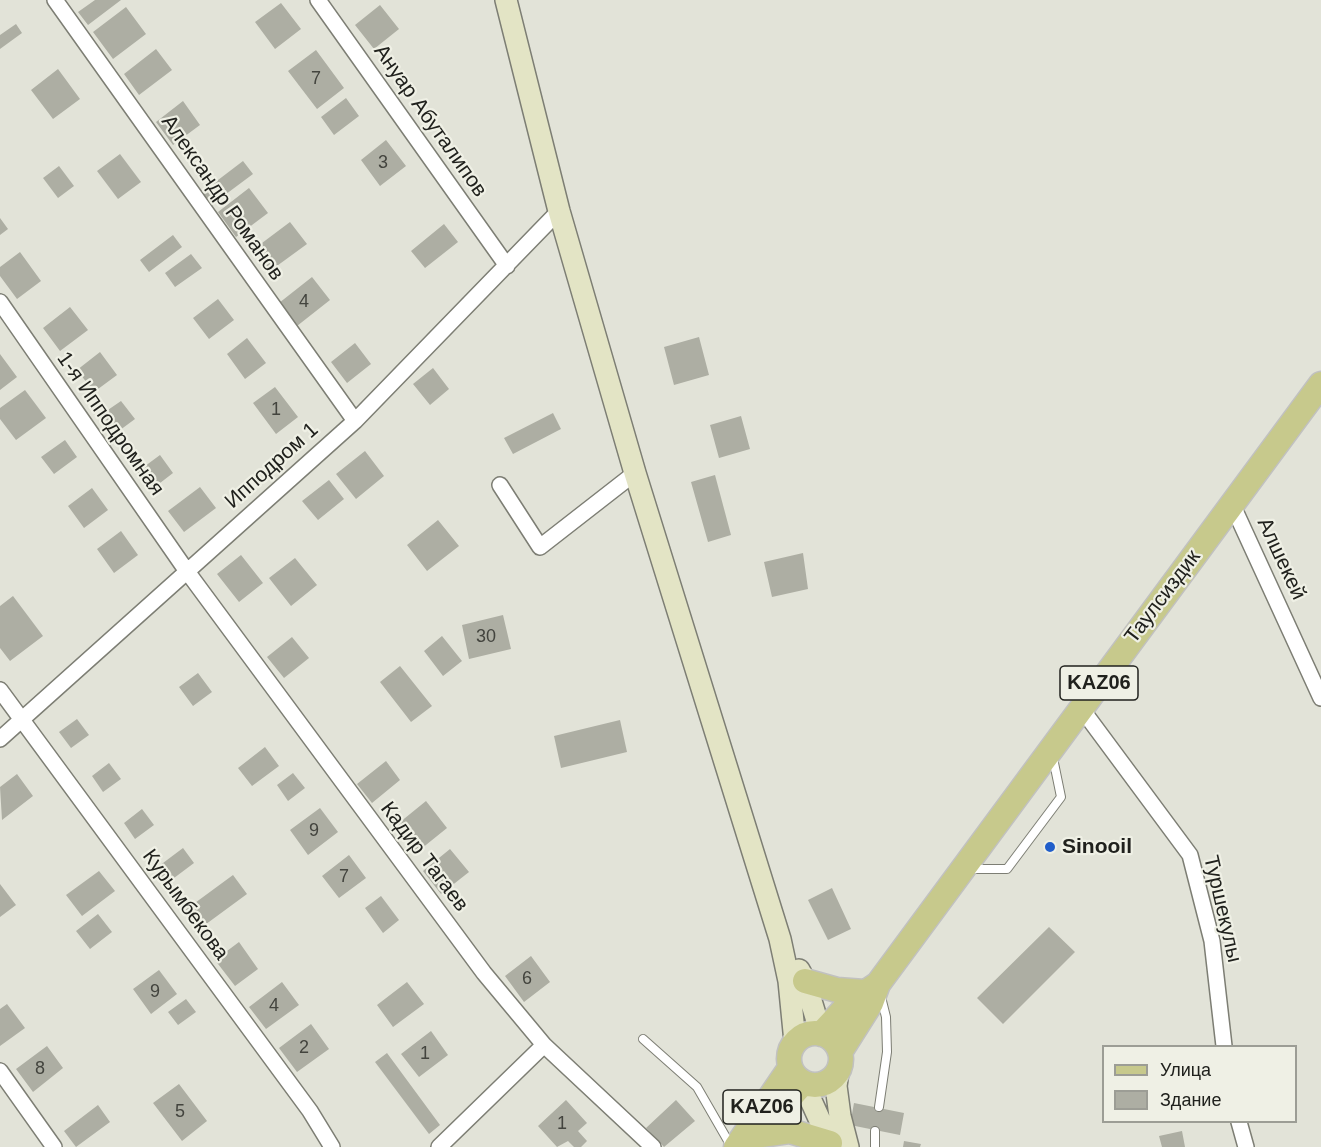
<!DOCTYPE html>
<html>
<head>
<meta charset="utf-8">
<style>
	body { margin:0 }
	#map { position:relative; width:1321px; height:1147px; overflow:hidden; background:#e2e3d8; font-family:Arial,sans-serif }
	canvas { display:block }
	.legend { position:absolute; left:1102px; top:1045px; width:195px; height:78px; box-sizing:border-box; background:#eff0e5; border:2px solid #9c9d95; margin:0; padding:8px 10px; list-style:none; font-size:18px; color:#20211d }
	.legend li { display:flex; align-items:center; gap:12px; height:30px }
	.legend b { width:30px; border:2px solid #9c9d95 }
</style>
</head>
<body>
<div id="map">
<canvas width="1321" height="1147"></canvas>
<ul class="legend">
<li><b style="height:8px;background:#c7c98c"></b>Улица</li>
<li><b style="height:16px;background:#adaea3"></b>Здание</li>
</ul>
</div>
<script>
const g = document.querySelector('canvas').getContext('2d');
g.lineJoin = 'round';
function fill(path, color) {
  g.fillStyle = color;
  g.fill(path, 'evenodd');
}
function poly(rows) {
  const path = new Path2D();
  for (const r of rows) {
    if (r.length === 3) {
      path.moveTo(r[0] + r[2], r[1]);
      path.arc(r[0], r[1], r[2], 0, 2 * Math.PI);
      continue;
    }
    path.moveTo(r[0], r[1]);
    for (let i = 2; i < r.length; i += 2) path.lineTo(r[i], r[i + 1]);
  }
  return path;
}
function stroke(path, color, width, dash) {
  g.strokeStyle = color;
  g.lineWidth = width;
  g.lineCap = dash ? 'butt' : 'round';
  g.setLineDash(dash || []);
  g.stroke(path);
}
function drawText(font, color, halo, rows, align = 'center') {
  g.font = font + ' Arial,sans-serif';
  g.lineWidth = 4.5;
  g.setLineDash([]);
  g.textBaseline = 'middle';
  g.strokeStyle = halo;
  g.fillStyle = color;
  for (const [text, x, y, turn = 0] of rows) {
    g.save();
    g.translate(x, y);
    g.rotate((+turn || 0) * Math.PI / 180);
    g.textAlign = isNaN(turn) ? turn : align;
    if (halo) g.strokeText(text, 0, 0);
    g.fillText(text, 0, 0);
    g.restore();
  }
}
fill(poly([
	[95,0,121,0,88,25,78,12],
	[281,3,301,29,275,49,255,22],
	[380,5,399,29,374,49,355,25],
	[126,7,146,34,113,59,93,32],
	[16,24,22,33,0,49,0,35],
	[156,49,172,70,139,95,124,74],
	[316,50,344,88,317,109,288,71],
	[58,69,80,99,53,119,31,90],
	[346,98,359,116,334,135,321,117],
	[183,101,200,125,173,145,156,122],
	[386,140,406,166,380,186,361,160],
	[120,154,141,182,118,199,97,171],
	[243,161,253,174,210,206,201,193],
	[59,166,74,186,58,198,43,178],
	[249,188,268,213,236,237,218,212],
	[0,218,8,229,0,235],
	[290,222,307,244,270,271,254,249],
	[444,224,458,242,425,268,411,251],
	[173,235,182,247,149,272,140,260],
	[20,252,41,281,17,299,0,276,0,267],
	[191,254,202,268,175,287,165,273],
	[312,277,330,300,297,326,279,303],
	[218,299,234,320,209,339,193,318],
	[70,307,88,330,60,351,43,328],
	[699,337,709,375,674,385,664,347],
	[247,338,266,363,245,379,227,354],
	[355,343,371,364,347,383,331,362],
	[100,352,117,375,94,392,77,370],
	[0,354,17,377,0,390],
	[433,368,449,389,430,405,413,384],
	[275,387,298,417,276,434,253,403],
	[25,390,46,418,16,440,0,419,0,408],
	[121,401,135,419,116,433,102,414],
	[553,413,561,429,513,454,504,438],
	[741,416,750,449,719,458,710,425],
	[65,440,77,457,54,474,41,457],
	[365,451,384,476,356,499,336,474],
	[160,455,173,473,151,490,137,472],
	[715,475,731,535,708,542,691,482],
	[329,480,344,499,318,520,302,501],
	[200,487,216,508,184,532,168,511],
	[92,488,108,510,84,528,68,506],
	[438,520,459,546,427,571,407,545],
	[121,531,138,555,114,573,97,549],
	[803,553,808,589,772,597,764,562],
	[241,555,263,583,239,602,217,574],
	[295,558,317,585,291,606,269,578],
	[13,596,43,636,10,661,0,648,0,606],
	[503,615,511,649,469,659,462,625],
	[442,636,462,661,443,676,424,651],
	[292,637,309,658,284,678,267,657],
	[400,666,432,706,411,722,380,682],
	[198,673,212,692,193,706,179,687],
	[77,719,89,735,71,748,59,732],
	[620,720,627,752,561,768,554,736],
	[265,747,279,766,252,786,238,768],
	[386,761,400,780,372,803,357,784],
	[109,763,121,779,103,792,92,776],
	[293,773,305,788,288,801,277,785],
	[17,774,33,796,2,820,0,787],
	[426,801,447,828,416,853,394,827],
	[320,808,338,832,308,855,290,830],
	[142,809,154,825,135,839,124,823],
	[183,848,194,863,166,884,155,869],
	[450,849,469,872,441,894,423,871],
	[349,855,366,878,339,898,322,876],
	[99,871,115,891,82,916,66,895],
	[233,875,247,894,198,930,184,911],
	[0,884,16,905,0,917],
	[832,888,851,929,828,940,808,900],
	[381,896,399,920,383,933,365,908],
	[98,914,112,932,90,949,76,931],
	[1049,927,1075,952,1003,1024,977,998],
	[239,942,258,969,235,986,215,960],
	[531,956,550,982,524,1002,505,976],
	[159,970,177,994,151,1014,133,989],
	[282,982,299,1005,266,1029,249,1007],
	[407,982,424,1004,393,1027,377,1005],
	[186,999,196,1012,178,1025,168,1012],
	[7,1004,25,1028,0,1046,0,1009],
	[311,1024,329,1049,297,1072,279,1048],
	[431,1031,448,1055,419,1077,401,1054],
	[47,1046,63,1068,33,1092,16,1069],
	[387,1053,440,1125,429,1134,375,1062],
	[179,1084,207,1121,182,1141,153,1103],
	[566,1100,587,1123,578,1131,587,1141,581,1147,574,1147,568,1141,557,1147,538,1126],
	[676,1100,695,1121,664,1147,646,1128],
	[854,1103,904,1113,900,1135,850,1125],
	[98,1105,110,1122,76,1147,64,1131],
	[1182,1131,1185,1147,1162,1147,1159,1136],
	[904,1141,921,1144,920,1147,903,1147]
]), '#adaea3');
const service = poly([
	[969,869,1007,869,1061,797,1053,758],
	[643,1039,697,1087,731,1146],
	[879,1107,887,1052,886,1017,881,997],
	[875,1147,875,1131]
]);
const minor = poly([
	[55,0,355,421],
	[318,0,507,266],
	[0,302,186,570,484,973,544,1045,653,1147],
	[500,485,540,547,635,473],
	[1232,504,1321,698],
	[0,690,310,1111,332,1147],
	[1081,708,1190,855,1212,941,1224,1046],
	[0,739,355,421,559,211],
	[0,1071,54,1147],
	[1239,1122,1246,1147],
	[439,1147,544,1045]
]);
const secondary = poly([
	[506,0,559,211,635,473,780,939,789,981,795,1042],
	[799,970,805,981,821,1034],
	[838,1072,836,1086,840,1116,848,1147],
	[803,1083,832,1147]
]);
const primary = poly([
	[805,981,837,990,864,992],
	[815,1059,26],
	[821,1034,850,1003,878,984],
	[840,1052,871,1003,878,984,1321,384],
	[762,1129,803,1083],
	[755,1136,790,1131,830,1143],
	[736,1147,790,1068]
]);
stroke(service, '#7d7e74', 10);
stroke(minor, '#7d7e74', 18);
stroke(secondary, '#7d7e74', 24);
stroke(primary, '#c1c1c0', 27);
stroke(service, '#fff', 8);
stroke(minor, '#fff', 15);
stroke(secondary, '#e3e4c5', 21);
stroke(primary, '#c7c98c', 24);
for (const [x, y, r, color] of [
	[1050,847,6,"#215eca"]
]) {
  const dot = new Path2D();
  dot.arc(x, y, r, 0, 2 * Math.PI);
  g.fillStyle = color;
  g.fill(dot);
  stroke(dot, '#eff0e5', 2);
}
drawText('18px', '#43443e', null, [
	["7",316,79],
	["3",383,163],
	["4",304,302],
	["1",276,410],
	["30",486,637],
	["9",314,831],
	["7",344,877],
	["6",527,979],
	["9",155,992],
	["4",274,1006],
	["2",304,1048],
	["1",425,1054],
	["8",40,1069],
	["5",180,1112],
	["1",562,1124]
]);
for (const [x, y, w] of [
	[1099,683,78],
	[762,1107,78]
]) {
  const box = new Path2D();
  box.roundRect(x - w / 2, y - 17, w, 34, 4.5);
  g.fillStyle = '#eff0e5';
  g.fill(box);
  stroke(box, '#20211d', 1.5);
}
drawText('bold 20px', '#20211d', null, [
	["KAZ06",1099,683],
	["KAZ06",762,1107]
]);
drawText('21px', '#20211d', '#eff0e5', [
	["Ануар Абуталипов",430,121,55],
	["Александр Романов",222,198,55],
	["1-я Ипподромная",110,424,55],
	["Ипподром 1",272,466,-42],
	["Алшекей",1281,559,65],
	["Таулсиздик",1163,597,-53],
	["Кадир Тагаев",424,857,53],
	["Курымбекова",185,905,54],
	["Туршекулы",1222,909,77]
]);
drawText('bold 21px', '#20211d', '#eff0e5', [
	["Sinooil",1062,847]
], 'left');
</script>
</body>
</html>
